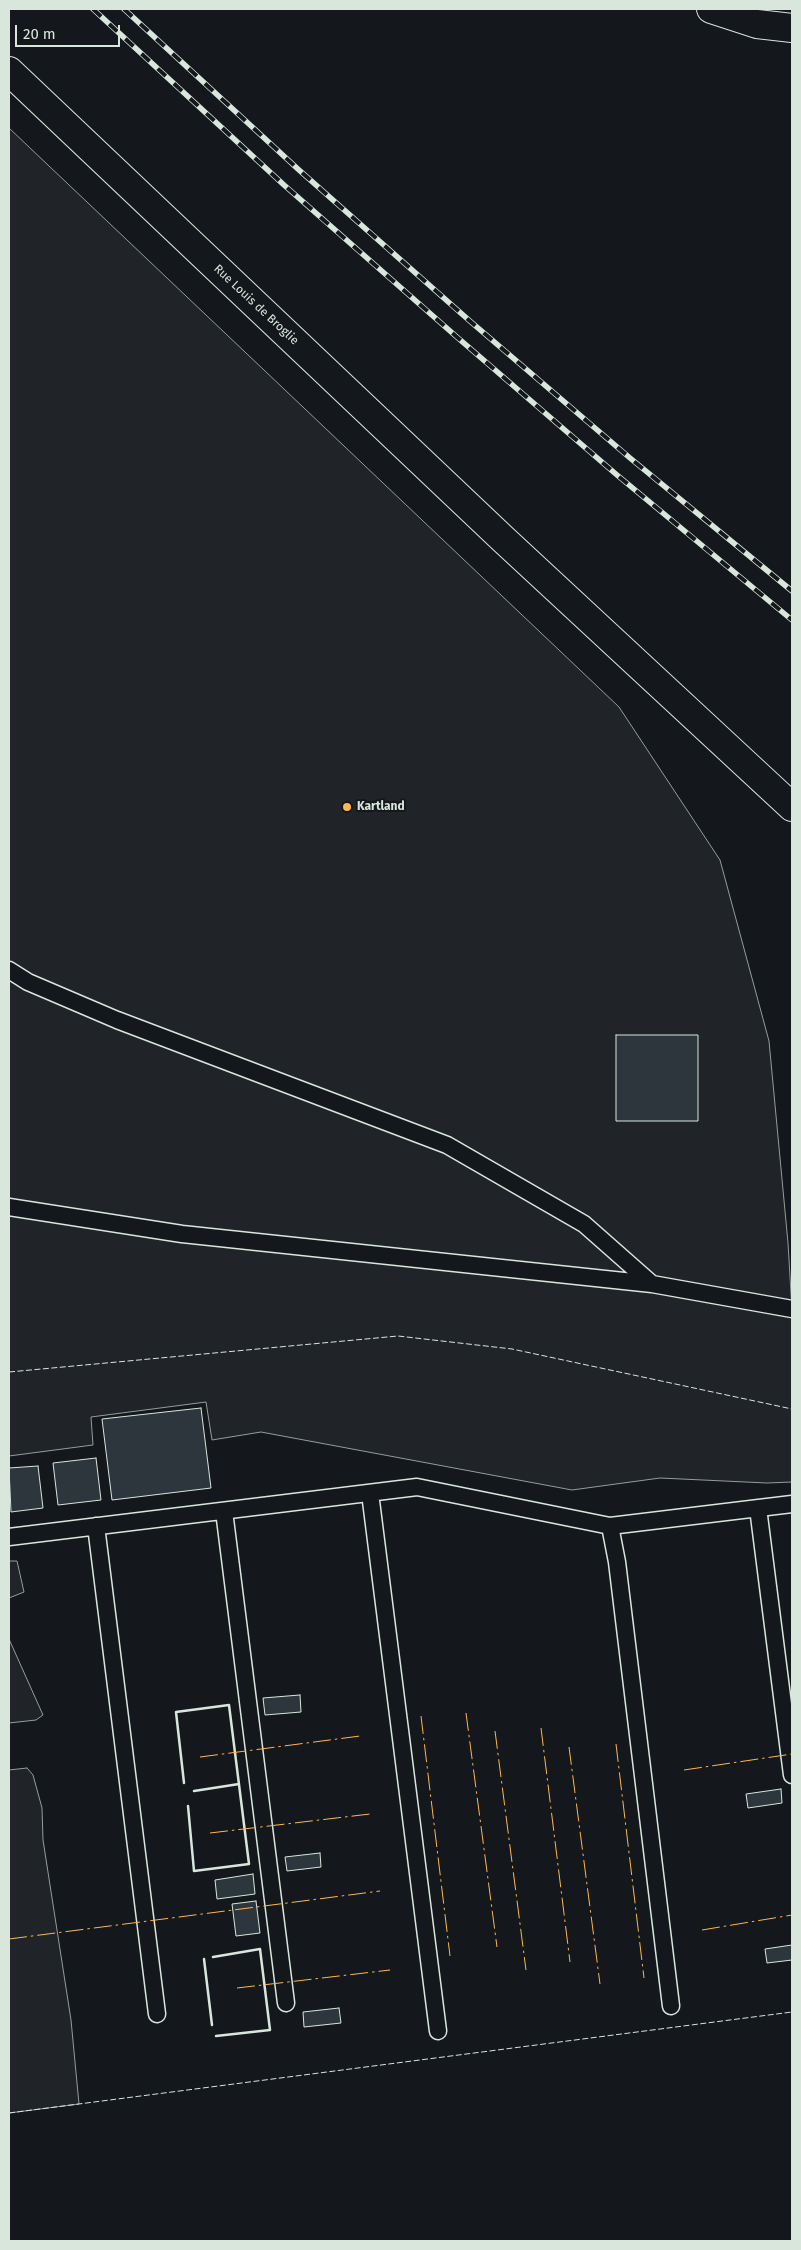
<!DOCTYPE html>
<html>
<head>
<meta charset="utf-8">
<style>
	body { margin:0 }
	#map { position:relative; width:801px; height:2250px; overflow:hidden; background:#14181c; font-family:"Fira Sans",sans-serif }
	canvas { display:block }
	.frame { position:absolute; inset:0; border:10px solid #d8e6dc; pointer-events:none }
	.scale { position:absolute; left:15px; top:25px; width:105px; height:22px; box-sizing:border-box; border:2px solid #d8e6dc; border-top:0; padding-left:6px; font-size:15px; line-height:18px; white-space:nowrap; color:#d8e6dc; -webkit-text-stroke:4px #14181c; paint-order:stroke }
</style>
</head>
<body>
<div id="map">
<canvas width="801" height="2250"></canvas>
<div class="frame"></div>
<div class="scale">20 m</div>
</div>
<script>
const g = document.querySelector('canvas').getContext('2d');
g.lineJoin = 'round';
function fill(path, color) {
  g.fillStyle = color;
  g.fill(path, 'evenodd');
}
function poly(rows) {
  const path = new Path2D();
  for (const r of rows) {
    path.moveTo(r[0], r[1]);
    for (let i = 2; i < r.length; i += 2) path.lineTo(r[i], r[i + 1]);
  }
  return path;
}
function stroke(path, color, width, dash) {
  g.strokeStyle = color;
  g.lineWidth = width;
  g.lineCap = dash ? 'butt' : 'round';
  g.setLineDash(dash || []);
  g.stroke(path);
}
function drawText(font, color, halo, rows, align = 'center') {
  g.font = font + ' "Fira Sans",sans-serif';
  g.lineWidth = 4;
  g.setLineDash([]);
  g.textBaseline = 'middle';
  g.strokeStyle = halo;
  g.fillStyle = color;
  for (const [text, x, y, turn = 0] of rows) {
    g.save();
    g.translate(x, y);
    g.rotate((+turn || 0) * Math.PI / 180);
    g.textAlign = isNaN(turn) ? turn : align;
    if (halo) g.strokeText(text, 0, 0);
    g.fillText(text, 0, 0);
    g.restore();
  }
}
const green = poly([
	[9,128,619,707,720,860,769,1041,788,1243,792,1310,792,1482,767,1483,660,1478,572,1490,261,1432,212,1440,206,1402,91,1417,93,1445,9,1456,9,128],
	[9,1561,17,1561,24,1592,9,1598,9,1561],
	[9,1639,43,1715,36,1720,9,1723,9,1639],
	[27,1768,33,1775,42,1808,43,1840,71,2020,79,2104,9,2113,9,1770,27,1768]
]);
fill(green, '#202428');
stroke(green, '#939e99', 1);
const building = poly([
	[616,1035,698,1035,698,1121,616,1121,616,1035],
	[201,1408,211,1488,112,1500,102,1419,201,1408],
	[96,1458,101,1500,58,1505,53,1463,96,1458],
	[38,1466,43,1508,11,1512,9,1468,38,1466],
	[300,1695,301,1712,265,1715,263,1698,300,1695],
	[781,1789,782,1803,748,1808,746,1794,781,1789],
	[320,1853,321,1867,287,1871,285,1857,320,1853],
	[253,1874,255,1894,217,1899,215,1880,253,1874],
	[256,1901,260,1933,236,1936,232,1904,256,1901],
	[792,1945,792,1960,767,1963,765,1949,792,1945],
	[339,2008,341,2023,304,2027,303,2012,339,2008]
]);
fill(building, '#2c363c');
stroke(building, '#d8e6dc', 1);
const lane = poly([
	[9,970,28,982,117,1020,447,1145,584,1224,652,1284],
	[9,1207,182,1234,652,1284,792,1309],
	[370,1493,438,2031],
	[758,1508,792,1775],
	[224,1511,286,2003],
	[96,1526,157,2014],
	[610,1526,617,1562,671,2006],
	[9,1537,417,1487,610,1526,792,1504]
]);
const street = poly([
	[711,9,757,24,792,28],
	[9,71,503,539,792,807]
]);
stroke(lane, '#d8e6dc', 19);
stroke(street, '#d8e6dc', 30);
stroke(lane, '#14181c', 16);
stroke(street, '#14181c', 28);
const rail = poly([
	[93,9,284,185,458,338,617,475,792,620],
	[124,9,299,170,471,322,630,458,792,591]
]);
stroke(rail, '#d8e6dc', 5.5);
stroke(rail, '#14181c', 4, [11]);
stroke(poly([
	[9,1372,398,1336,512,1349,792,1409],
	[792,1481,792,1488],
	[9,2113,792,2012]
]), '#d8e6dc', 1, [6, 2.5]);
stroke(poly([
	[184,1783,176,1712,229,1705,249,1864,194,1871,188,1806],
	[194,1791,239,1784],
	[213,1957,260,1949,270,2030,216,2036],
	[204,1959,212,2025]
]), '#d8e6dc', 2.5);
stroke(poly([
	[466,1713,497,1947],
	[421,1716,450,1956],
	[541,1728,570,1962],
	[495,1731,526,1970],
	[616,1744,644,1978],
	[569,1747,600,1984],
	[200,1757,360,1736],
	[684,1770,792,1754],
	[210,1833,370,1814],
	[702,1930,792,1915],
	[9,1939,380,1891],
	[237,1988,390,1970]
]), '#ffb74d', 1, [18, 4, 2.5, 4]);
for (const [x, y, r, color] of [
	[347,807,5,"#ffb74d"]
]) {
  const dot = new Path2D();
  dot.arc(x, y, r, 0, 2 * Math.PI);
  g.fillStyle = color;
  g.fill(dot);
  stroke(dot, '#14181c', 2);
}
drawText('12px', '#d8e6dc', '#14181c', [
	["Rue Louis de Broglie",256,305,43]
]);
drawText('bold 12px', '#d8e6dc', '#14181c', [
	["Kartland",357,807]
], 'left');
</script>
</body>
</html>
